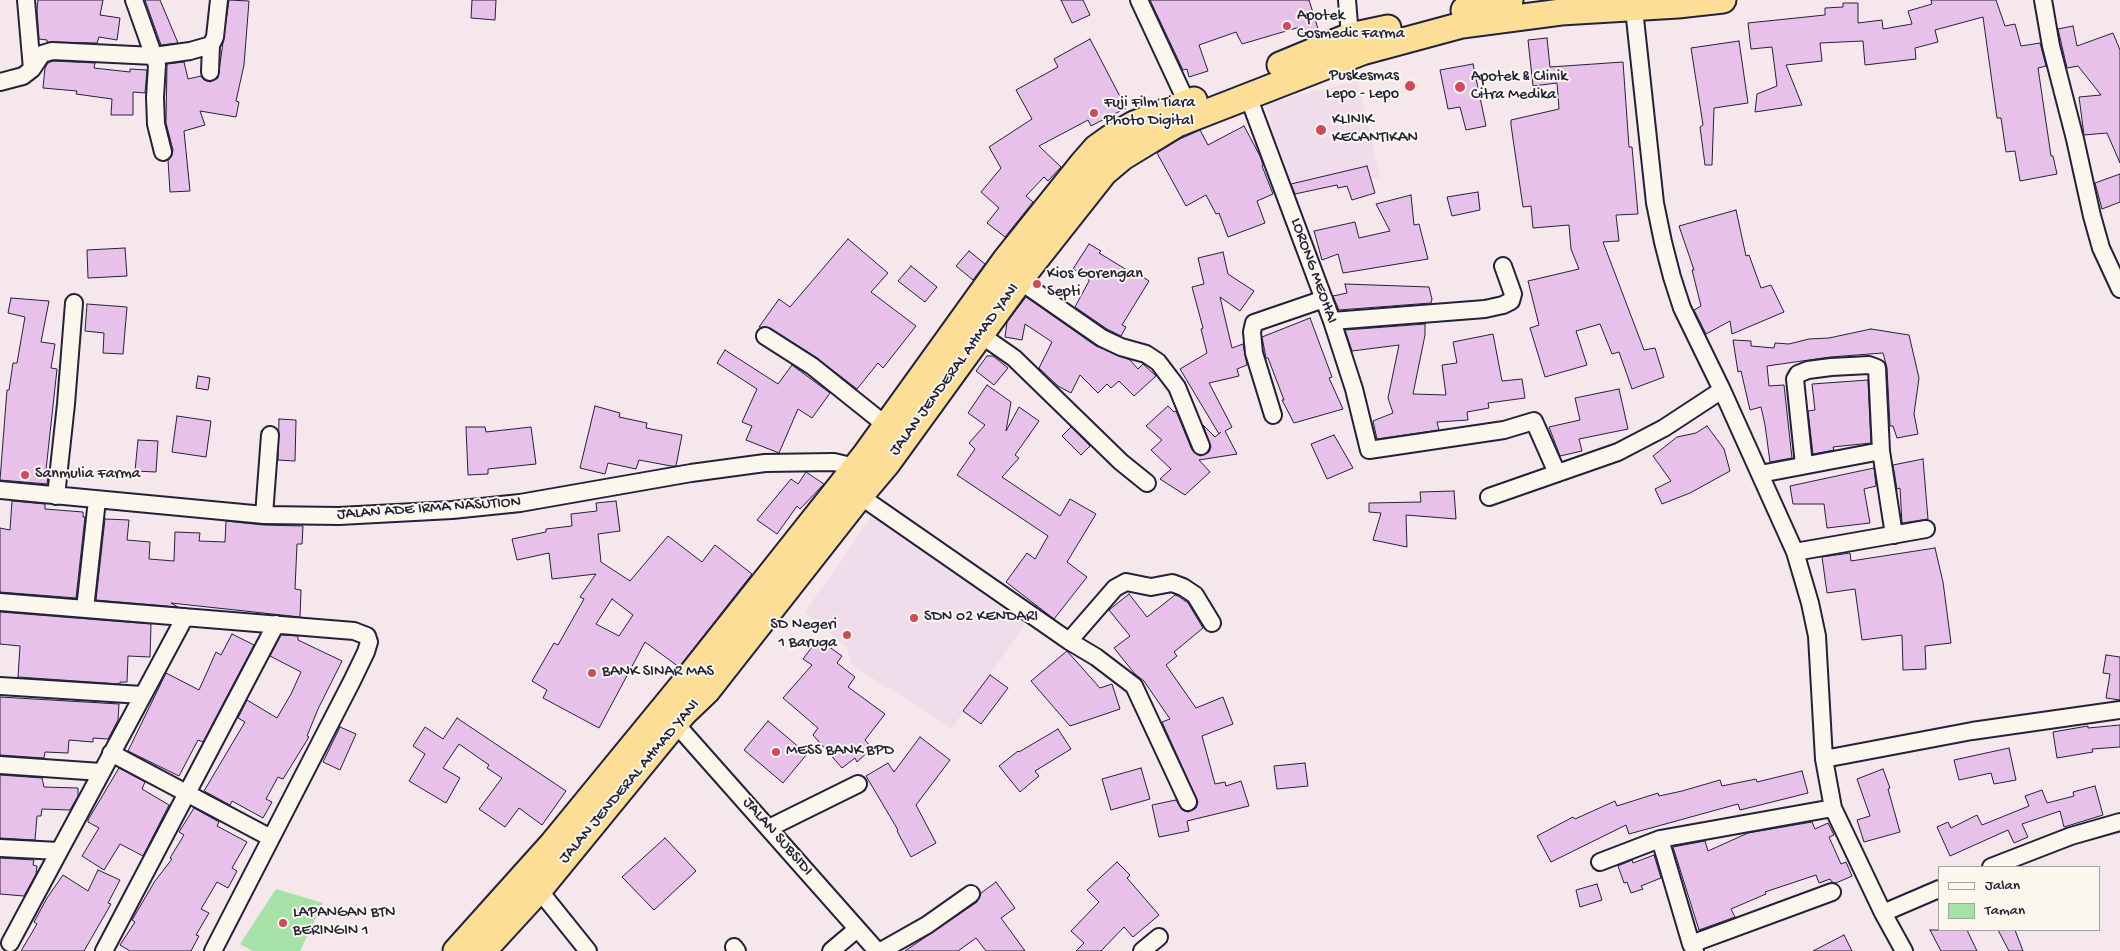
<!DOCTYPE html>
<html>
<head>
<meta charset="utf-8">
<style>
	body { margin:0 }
	#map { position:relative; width:2120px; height:951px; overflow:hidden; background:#f5e7eb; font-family:"Gochi Hand",sans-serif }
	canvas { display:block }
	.legend { position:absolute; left:1938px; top:866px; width:162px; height:65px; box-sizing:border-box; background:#fbf7ec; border:1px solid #a4a2a5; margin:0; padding:6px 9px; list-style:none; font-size:15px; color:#22223b }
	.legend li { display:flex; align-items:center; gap:10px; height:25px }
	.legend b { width:25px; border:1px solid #a4a2a5 }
</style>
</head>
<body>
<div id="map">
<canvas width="2120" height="951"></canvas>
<ul class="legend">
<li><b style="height:6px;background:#fbf7ec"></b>Jalan</li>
<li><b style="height:14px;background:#a6e2a8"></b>Taman</li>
</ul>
</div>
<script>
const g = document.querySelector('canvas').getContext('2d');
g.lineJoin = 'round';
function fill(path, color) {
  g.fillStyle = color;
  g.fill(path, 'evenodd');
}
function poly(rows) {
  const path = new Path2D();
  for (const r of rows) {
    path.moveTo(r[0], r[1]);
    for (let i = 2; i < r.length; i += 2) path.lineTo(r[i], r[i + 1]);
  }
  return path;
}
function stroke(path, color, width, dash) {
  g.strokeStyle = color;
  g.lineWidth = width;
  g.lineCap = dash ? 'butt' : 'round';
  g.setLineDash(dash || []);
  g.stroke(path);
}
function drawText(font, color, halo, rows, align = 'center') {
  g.font = font + ' "Gochi Hand",sans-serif';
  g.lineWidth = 4;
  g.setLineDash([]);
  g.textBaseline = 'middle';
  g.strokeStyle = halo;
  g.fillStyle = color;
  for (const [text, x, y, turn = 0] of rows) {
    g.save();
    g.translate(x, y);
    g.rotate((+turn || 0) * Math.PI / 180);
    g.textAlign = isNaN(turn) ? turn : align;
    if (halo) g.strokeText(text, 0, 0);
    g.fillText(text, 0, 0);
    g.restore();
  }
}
fill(poly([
	[1358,81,1380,177,1296,192,1279,149,1265,103],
	[872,516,1025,624,952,728,852,665,847,648,805,612]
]), '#f1dceb');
fill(poly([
	[276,889,323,903,300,951,253,951,240,944]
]), '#a6e2a8');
const building = poly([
	[38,0,103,0,100,15,120,18,117,40,99,37,97,43,47,42,47,40,39,39,37,10,38,0],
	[145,0,160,0,178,43,161,45,145,0],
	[229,0,249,1,244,65,236,101,239,102,236,117,200,111,205,125,184,131,190,191,170,192,168,160,172,155,173,150,166,123,167,64,184,62,188,79,201,76,204,80,210,82,218,78,229,0],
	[472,0,496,0,495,20,471,18,472,0],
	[1061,0,1083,0,1090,15,1072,23,1061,0],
	[1150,0,1309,0,1319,32,1304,37,1300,27,1242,44,1236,32,1199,45,1208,71,1189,77,1187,69,1183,70,1150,0],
	[1931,0,1996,0,2005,26,2015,24,2021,46,2040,43,2046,66,2038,68,2051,156,2053,156,2057,174,2020,181,2015,151,2006,152,2001,118,1997,118,1983,17,1935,30,1938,42,1915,48,1916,59,1865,65,1863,41,1820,43,1822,61,1786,65,1802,105,1755,112,1757,94,1777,86,1772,47,1751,49,1748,23,1825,15,1825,8,1843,7,1843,3,1858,3,1858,23,1882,20,1883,29,1912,24,1908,11,1932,4,1931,0],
	[2073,26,2077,46,2113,33,2120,50,2120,163,2107,133,2084,135,2079,97,2101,95,2078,66,2067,68,2058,29,2073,26],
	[1547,38,1550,67,1623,62,1629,147,1632,147,1638,214,1616,215,1619,241,1603,242,1644,350,1655,348,1664,377,1632,389,1619,352,1612,354,1600,324,1576,331,1587,365,1545,377,1530,328,1539,325,1528,281,1579,269,1571,249,1569,225,1533,228,1531,206,1523,207,1511,125,1511,120,1559,109,1557,83,1533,86,1528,40,1547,38],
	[1090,39,1126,108,1091,126,1088,120,1039,146,1061,167,1048,181,1044,177,1026,196,1033,202,1005,237,987,223,999,208,981,192,1001,168,989,147,1032,119,1016,90,1058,67,1054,59,1090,39],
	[1739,41,1748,103,1714,108,1712,165,1705,165,1700,127,1703,125,1691,48,1739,41],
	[53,61,95,63,94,68,130,72,130,69,147,70,145,93,133,92,133,115,111,115,112,99,76,94,77,91,43,88,45,68,48,63,53,61],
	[1473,64,1486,126,1466,130,1460,107,1448,109,1440,70,1473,64],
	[1244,126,1260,156,1263,165,1262,166,1273,194,1257,201,1265,223,1228,237,1219,213,1216,214,1206,195,1186,206,1157,153,1180,139,1200,130,1208,145,1244,126],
	[1367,166,1375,193,1352,200,1347,186,1338,188,1337,185,1295,194,1291,184,1367,166],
	[2120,174,2120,202,2102,209,2095,183,2120,174],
	[1478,192,1480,210,1452,216,1447,197,1478,192],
	[1411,195,1414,225,1419,224,1428,259,1343,273,1338,254,1322,260,1314,231,1355,222,1359,238,1390,231,1376,204,1411,195],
	[1736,210,1746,256,1749,255,1761,288,1771,285,1784,312,1732,334,1730,321,1706,334,1694,310,1701,306,1692,270,1694,270,1679,226,1736,210],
	[848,239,888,273,871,292,916,326,883,368,878,363,857,389,817,358,770,328,759,327,779,299,790,307,848,239],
	[1089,244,1101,251,1099,253,1132,273,1134,271,1149,281,1122,325,1126,327,1121,336,1107,329,1075,307,1089,281,1088,278,1073,269,1089,244],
	[125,248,127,276,88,278,87,250,125,248],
	[969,251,985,264,973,280,956,266,969,251],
	[1223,252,1228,274,1254,291,1240,311,1220,297,1232,348,1243,344,1247,365,1237,369,1239,376,1209,383,1232,427,1225,431,1237,454,1199,460,1210,472,1185,495,1160,479,1171,469,1151,450,1162,440,1146,426,1168,406,1174,412,1176,411,1192,450,1200,456,1209,452,1211,447,1203,425,1215,437,1221,432,1219,434,1180,369,1207,353,1201,329,1203,328,1192,287,1204,284,1198,258,1223,252],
	[911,266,937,287,925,302,898,281,911,266],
	[1345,284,1429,287,1432,299,1431,303,1339,310,1333,296,1347,293,1345,284],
	[1026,297,1096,346,1130,360,1138,369,1143,364,1156,376,1134,396,1119,381,1111,388,1107,384,1098,393,1080,375,1071,393,1058,386,1039,368,1052,342,1025,324,1022,340,1005,337,1007,322,1026,297],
	[11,298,49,301,41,342,55,344,51,368,57,369,46,470,49,470,47,484,0,480,7,390,9,390,13,363,17,363,25,317,8,313,11,298],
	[87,304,127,307,123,354,103,353,104,333,85,331,87,304],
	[1310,318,1332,377,1329,378,1343,409,1294,423,1282,400,1284,400,1268,358,1266,358,1262,337,1310,318],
	[1425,324,1425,335,1413,394,1446,395,1442,365,1457,363,1453,342,1493,334,1502,381,1522,379,1525,398,1488,403,1489,408,1467,412,1468,420,1437,422,1439,430,1377,439,1373,421,1393,413,1388,398,1399,345,1352,351,1345,330,1425,324],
	[1871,329,1909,335,1919,378,1914,414,1918,434,1897,438,1893,426,1890,426,1887,368,1883,353,1830,357,1767,366,1769,386,1784,385,1792,458,1770,462,1765,425,1761,407,1750,410,1741,371,1738,372,1733,340,1751,341,1751,346,1774,348,1775,343,1789,344,1809,339,1829,338,1871,329],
	[725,350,778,384,792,365,830,393,812,418,798,409,779,453,746,440,752,426,742,422,757,389,717,363,725,350],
	[987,356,993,356,1008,368,994,385,976,371,987,356],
	[198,376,210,378,208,390,196,388,198,376],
	[1868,380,1871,443,1833,447,1834,450,1813,454,1808,411,1815,410,1812,384,1868,380],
	[987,385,1011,402,1006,431,1019,407,1039,421,1015,455,1019,458,1002,477,1060,516,1070,499,1096,514,1067,562,1087,577,1054,619,1006,582,1027,553,1035,559,1048,536,957,475,975,449,969,443,985,425,968,413,987,385],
	[1619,389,1628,429,1579,439,1582,451,1560,456,1549,427,1580,420,1575,398,1619,389],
	[595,406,620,413,619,417,647,423,646,428,682,435,676,466,671,466,639,460,636,469,608,463,605,474,580,468,595,406],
	[177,416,211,421,206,457,172,452,177,416],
	[279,419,296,420,295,461,278,460,279,419],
	[1707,426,1724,449,1730,471,1690,493,1662,504,1655,489,1671,481,1653,456,1677,437,1696,433,1707,426],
	[466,427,485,427,486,432,531,427,536,464,488,469,488,474,468,475,466,427],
	[1071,427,1090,446,1081,455,1062,436,1071,427],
	[1334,435,1353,468,1327,479,1311,444,1334,435],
	[138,440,158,441,156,472,135,471,138,440],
	[1923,459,1928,519,1902,523,1900,488,1897,489,1893,465,1923,459],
	[1874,468,1876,486,1864,489,1870,523,1827,528,1824,504,1793,504,1790,486,1874,468],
	[806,472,824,484,800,509,797,506,777,534,757,520,791,479,798,484,806,472],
	[1454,491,1456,519,1406,515,1407,547,1373,540,1381,513,1369,512,1369,503,1421,502,1420,492,1454,491],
	[12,501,45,504,45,509,83,512,83,517,85,517,76,598,0,592,0,528,10,530,12,501],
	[616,501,620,531,598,534,601,562,630,581,668,536,702,562,715,545,752,574,679,667,645,642,599,728,543,698,547,690,532,681,554,643,558,645,584,599,580,597,596,574,552,579,549,553,517,560,512,539,546,532,546,529,572,526,571,514,597,511,596,503,616,501],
	[612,599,633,615,619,636,596,624,612,599],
	[105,519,129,520,127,540,150,542,149,559,174,561,175,532,200,533,199,541,225,542,226,521,263,525,303,526,302,544,297,544,295,589,301,590,300,617,171,603,178,607,96,600,105,519],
	[1935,548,1943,582,1951,643,1925,646,1926,669,1903,670,1902,635,1862,640,1855,589,1827,593,1822,557,1850,553,1851,561,1935,548],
	[1129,594,1147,617,1175,595,1178,596,1188,603,1203,628,1174,652,1177,656,1166,665,1196,708,1223,697,1233,724,1202,736,1215,784,1225,782,1226,786,1241,781,1249,806,1187,821,1189,831,1159,837,1152,805,1176,800,1182,810,1188,812,1196,808,1198,802,1162,722,1170,719,1144,681,1135,674,1114,648,1130,636,1109,610,1129,594],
	[0,612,151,624,150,657,128,656,127,682,120,682,120,684,18,677,20,646,0,644,0,612],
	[232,634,254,645,203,742,198,740,179,776,128,751,166,673,199,690,216,652,221,655,232,634],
	[281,635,298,636,298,640,342,661,318,709,307,736,309,737,283,779,278,777,266,799,272,802,263,818,232,801,230,805,204,791,245,722,238,718,247,700,277,718,291,694,301,672,270,656,281,635],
	[818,639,842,656,837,663,855,677,848,687,885,714,865,740,872,748,857,762,855,758,842,768,813,735,818,728,783,698,812,665,803,659,818,639],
	[1067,651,1100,688,1112,684,1120,709,1070,726,1031,681,1067,651],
	[2106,655,2120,657,2120,700,2106,698,2110,674,2103,673,2106,655],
	[990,675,1008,688,981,724,963,711,990,675],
	[0,697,119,704,118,720,108,739,93,738,93,742,69,740,68,753,45,752,44,758,0,755,0,697],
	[457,718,566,791,542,825,519,808,505,827,479,809,502,778,487,768,489,765,459,744,443,768,460,778,446,803,409,781,425,754,413,746,425,727,443,739,457,718],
	[768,721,807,754,783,783,744,750,768,721],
	[2120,725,2120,747,2092,749,2093,752,2057,758,2053,732,2088,726,2088,728,2120,725],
	[340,727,356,734,340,770,323,762,340,727],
	[1058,729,1071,749,1035,771,1039,776,1020,792,999,766,1018,751,1019,752,1058,729],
	[920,737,950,760,916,805,936,843,911,857,897,831,898,830,866,776,888,763,894,772,920,737],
	[2009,748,2016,780,1994,784,1991,773,1959,780,1954,760,2009,748],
	[1305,763,1308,786,1277,789,1274,766,1305,763],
	[119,768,145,782,142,789,169,805,143,856,120,844,104,870,82,856,99,828,88,822,88,820,119,768],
	[1141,768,1150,799,1111,810,1102,779,1141,768],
	[1883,769,1890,788,1888,789,1900,832,1864,842,1857,820,1870,816,1857,779,1883,769],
	[1802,771,1808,793,1740,810,1738,804,1629,834,1626,825,1551,862,1537,836,1573,817,1575,819,1615,801,1617,806,1658,793,1659,796,1682,791,1720,780,1722,786,1756,779,1757,782,1802,771],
	[0,775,42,778,44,787,78,788,78,796,70,810,42,809,41,816,37,816,35,840,0,838,0,775],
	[2095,786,2103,815,2064,827,2060,811,2022,824,2028,837,2014,843,2008,830,1950,856,1937,827,1948,822,1951,828,1977,815,1982,825,2029,806,2025,796,2042,790,2047,803,2074,796,2073,792,2095,786],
	[194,808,219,822,217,826,247,842,232,868,237,871,228,888,217,882,201,909,209,913,196,935,199,936,191,951,130,951,120,945,135,922,132,920,155,881,172,859,170,858,184,835,179,832,194,808],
	[1812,822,1815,829,1828,823,1834,835,1829,837,1841,864,1846,862,1852,876,1836,883,1832,882,1830,879,1819,883,1816,875,1765,892,1766,894,1731,909,1735,917,1699,930,1673,847,1705,841,1708,851,1748,833,1812,822],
	[665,838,696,871,654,910,622,877,665,838],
	[1654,855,1661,878,1641,886,1643,889,1631,893,1627,882,1624,883,1618,866,1632,860,1633,863,1654,855],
	[0,858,34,860,33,865,37,866,36,874,24,896,0,894,0,858],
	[1117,862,1130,875,1127,878,1159,915,1133,937,1124,927,1101,951,1076,951,1084,943,1071,931,1099,902,1087,890,1117,862],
	[98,870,120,880,108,903,111,904,84,951,21,951,37,924,34,922,47,898,63,875,88,891,98,870],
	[996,882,1015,908,1001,918,1025,951,986,951,976,938,958,951,905,951,977,902,981,893,996,882],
	[1597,884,1602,900,1580,907,1576,890,1597,884],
	[1930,930,1967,930,1977,951,1941,951,1930,930],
	[1998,930,2015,930,2023,951,2009,951,1998,930],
	[1844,935,1852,951,1813,951,1844,935]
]);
fill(building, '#e7c1ea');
stroke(building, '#22223b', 1);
const minor = poly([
	[26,0,32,69],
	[134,0,157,65,155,97,156,124,163,152],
	[1139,0,1187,103],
	[1347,0,1350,36],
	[1633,0,1655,203,1663,242,1672,277,1682,308,1722,390,1795,552,1810,603,1817,636,1824,759,1833,808,1883,913,1904,951],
	[2043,0,2051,46,2075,139,2092,216,2101,248,2120,289],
	[210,72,211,45],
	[0,82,23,76,32,69,42,54,52,51,154,56,190,51,211,45,215,37,219,0],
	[1248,96,1332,321,1354,389,1369,450,1504,430,1534,421,1557,473],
	[1020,281,1102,338,1121,347,1146,354,1158,362,1177,387,1201,446],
	[1332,321,1485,309,1503,305,1511,301,1513,294,1503,266],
	[981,335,1014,358,1121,462,1147,483],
	[765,336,812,366,887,426],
	[1273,415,1254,353,1252,332,1254,323,1324,299],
	[1881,451,1894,535],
	[1760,474,1881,451,1877,368,1869,365,1831,367,1808,370,1798,374,1795,379,1804,465],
	[0,490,264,515,339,516,452,510,520,503,691,473,765,463,834,462,855,467],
	[56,496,66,404,74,303],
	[860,496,1069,641,1096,657,1134,686,1188,802],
	[1489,497,1618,452,1664,428,1722,390],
	[264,515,270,435],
	[1795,552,1926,529],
	[0,602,354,631,367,636,369,642,366,652,352,681,213,951],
	[85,609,97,500],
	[1069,641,1115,588,1126,582,1151,587,1172,583,1183,587,1195,595,1212,623],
	[0,686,142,695],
	[676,724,877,951],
	[111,753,271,838],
	[1824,759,1972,731,2120,710],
	[0,765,101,772],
	[769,828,858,784],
	[1660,839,1691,944,1695,951],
	[0,848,59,851],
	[1600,862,1660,839,1833,808],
	[1991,867,2071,836,2120,822],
	[539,890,588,951],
	[1883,913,1939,889],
	[10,943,185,617],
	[1691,944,1832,892],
	[734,947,737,951],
	[104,951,276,624],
	[831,951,857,929],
	[881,951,927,925,971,894],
	[1142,951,1159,937]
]);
const highway = poly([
	[1464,10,1510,0],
	[1280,65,1350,36,1388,28],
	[456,951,553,843,685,682,865,455,1006,259,1082,164,1096,148,1110,138,1134,124,1194,100],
	[483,951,539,890,683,714,707,691,860,496,887,464,1029,268,1104,173,1123,157,1177,124,1362,52,1462,25,1561,12,1678,5,1723,0]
]);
stroke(minor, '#22223b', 20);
stroke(highway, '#22223b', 29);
stroke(minor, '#fbf7ec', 16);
stroke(highway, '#fcde96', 25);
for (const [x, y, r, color] of [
	[1287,26,5,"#d1495b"],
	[1410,86,6,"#d1495b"],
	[1460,87,6,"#d1495b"],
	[1094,113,5,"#d1495b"],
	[1321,130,6,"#d1495b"],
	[1037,284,5,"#d1495b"],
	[25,475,5,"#d1495b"],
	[914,618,5,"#d1495b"],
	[847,635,5,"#d1495b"],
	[592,673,5,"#d1495b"],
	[776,752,5,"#d1495b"],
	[283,923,5,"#d1495b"]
]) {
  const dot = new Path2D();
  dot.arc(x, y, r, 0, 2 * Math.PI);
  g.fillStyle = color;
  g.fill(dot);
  stroke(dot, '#fbf7ec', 2);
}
drawText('16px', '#22223b', '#fbf7ec', [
	["Apotek",1297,17],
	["Cosmedic Farma",1297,35],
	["Puskesmas",1399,77,"right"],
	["Lepo - Lepo",1399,95,"right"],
	["Apotek & Clinik",1471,78],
	["Citra Medika",1471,96],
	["Fuji Film Tiara",1104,104],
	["Photo Digital",1104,122],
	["KLINIK",1332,121],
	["KECANTIKAN",1332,139],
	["Kios Gorengan",1047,275],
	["Septi",1047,293],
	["Sanmulia Farma",35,475],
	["SDN 02 KENDARI",924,618],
	["SD Negeri",837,626,"right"],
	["1 Baruga",837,644,"right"],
	["BANK SINAR MAS",602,673],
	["MESS BANK BPD",786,752],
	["LAPANGAN BTN",293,914],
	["BERINGIN 1",293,932]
], 'left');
drawText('16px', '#22223b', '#fbf7ec', [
	["LORONG MEOHAI",1313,271,70],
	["JALAN JENDERAL AHMAD YANI",955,370,-54],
	["JALAN ADE IRMA NASUTION",429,509,-4],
	["JALAN JENDERAL AHMAD YANI",630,782,-50],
	["JALAN SUBSIDI",777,837,49]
]);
</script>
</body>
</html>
